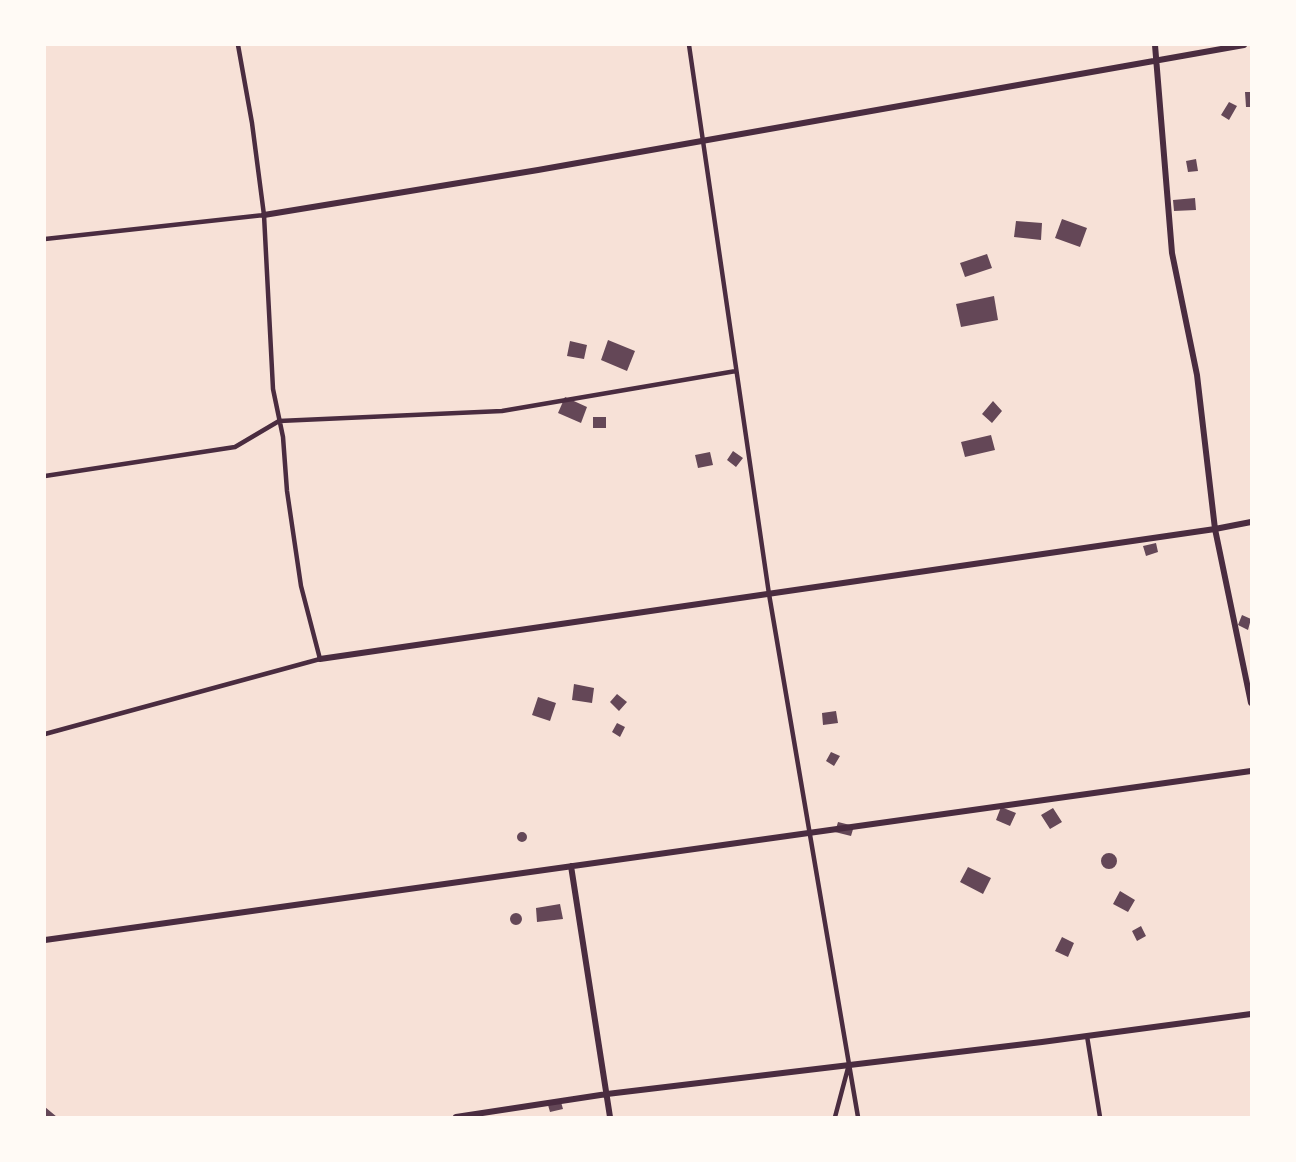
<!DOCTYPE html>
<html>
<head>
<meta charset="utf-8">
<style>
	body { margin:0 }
	#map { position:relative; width:1296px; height:1162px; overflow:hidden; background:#f7e1d7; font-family:"Source Sans 3",sans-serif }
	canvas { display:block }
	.frame { position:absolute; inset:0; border:46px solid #fffaf5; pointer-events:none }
</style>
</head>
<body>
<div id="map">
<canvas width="1296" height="1162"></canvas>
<div class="frame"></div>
</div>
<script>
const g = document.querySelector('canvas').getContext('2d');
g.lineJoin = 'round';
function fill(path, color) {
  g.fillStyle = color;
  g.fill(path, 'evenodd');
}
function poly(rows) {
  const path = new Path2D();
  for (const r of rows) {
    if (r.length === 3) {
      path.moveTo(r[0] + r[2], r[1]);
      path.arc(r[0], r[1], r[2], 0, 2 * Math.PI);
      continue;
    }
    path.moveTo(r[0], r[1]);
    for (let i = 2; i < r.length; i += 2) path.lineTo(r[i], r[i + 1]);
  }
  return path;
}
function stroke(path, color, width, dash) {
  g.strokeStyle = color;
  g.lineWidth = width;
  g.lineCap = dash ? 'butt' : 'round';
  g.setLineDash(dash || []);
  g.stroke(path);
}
fill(poly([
	[1245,92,1251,92,1251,107,1246,107],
	[1229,102,1237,106,1229,120,1221,115],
	[1196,159,1198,171,1188,172,1186,161],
	[1195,198,1196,210,1174,211,1173,200],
	[1062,219,1087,228,1080,247,1055,238],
	[1016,221,1042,223,1041,240,1014,237],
	[987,254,992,268,965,277,960,263],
	[994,296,998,320,961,327,956,304],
	[608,340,635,351,627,371,601,360],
	[570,341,587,345,584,359,567,356],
	[565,397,587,407,581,423,558,413],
	[993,401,1002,411,992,423,982,414],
	[593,417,606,417,606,428,593,428],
	[991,435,995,450,965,457,961,442],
	[733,451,743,458,736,467,727,460],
	[710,452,713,465,698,468,695,455],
	[1156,543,1158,552,1146,556,1143,546],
	[1242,615,1251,619,1248,630,1238,625],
	[574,684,594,688,592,703,572,700],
	[617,694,627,702,619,711,610,702],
	[538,697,556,703,550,721,532,715],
	[836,711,838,723,823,725,822,713],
	[617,723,625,727,620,737,612,732],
	[831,752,840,756,834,766,826,761],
	[1001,807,1016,813,1010,826,996,820],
	[1053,808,1062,822,1050,829,1041,815],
	[838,822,854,826,851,836,835,832],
	[522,837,5],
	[1109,861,8],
	[968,867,991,878,983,894,960,882],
	[1120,891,1135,900,1128,912,1113,904],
	[560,904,563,919,537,922,536,908],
	[516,919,6],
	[1141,926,1146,936,1137,941,1132,931],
	[1062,937,1074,943,1068,957,1055,951],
	[561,1102,563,1109,550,1112,548,1105],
	[45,1107,57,1117,45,1117]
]), '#644757');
stroke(poly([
	[689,45,769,594,858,1117],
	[45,239,264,215],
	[45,476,235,447,279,421,502,411,736,371],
	[45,734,320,659,301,586,287,491,283,437,273,389,264,215,252,123,238,45],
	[1087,1036,1100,1117],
	[835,1117,848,1068]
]), '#4a2c40', 4.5);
stroke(poly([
	[1155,45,1172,253,1197,375,1215,529,1251,703],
	[264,215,538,170,1244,45],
	[320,659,1215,529,1251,522],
	[571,866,610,1117],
	[45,940,1251,771],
	[456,1117,607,1094,1042,1042,1251,1014]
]), '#4a2c40', 6);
</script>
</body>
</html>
